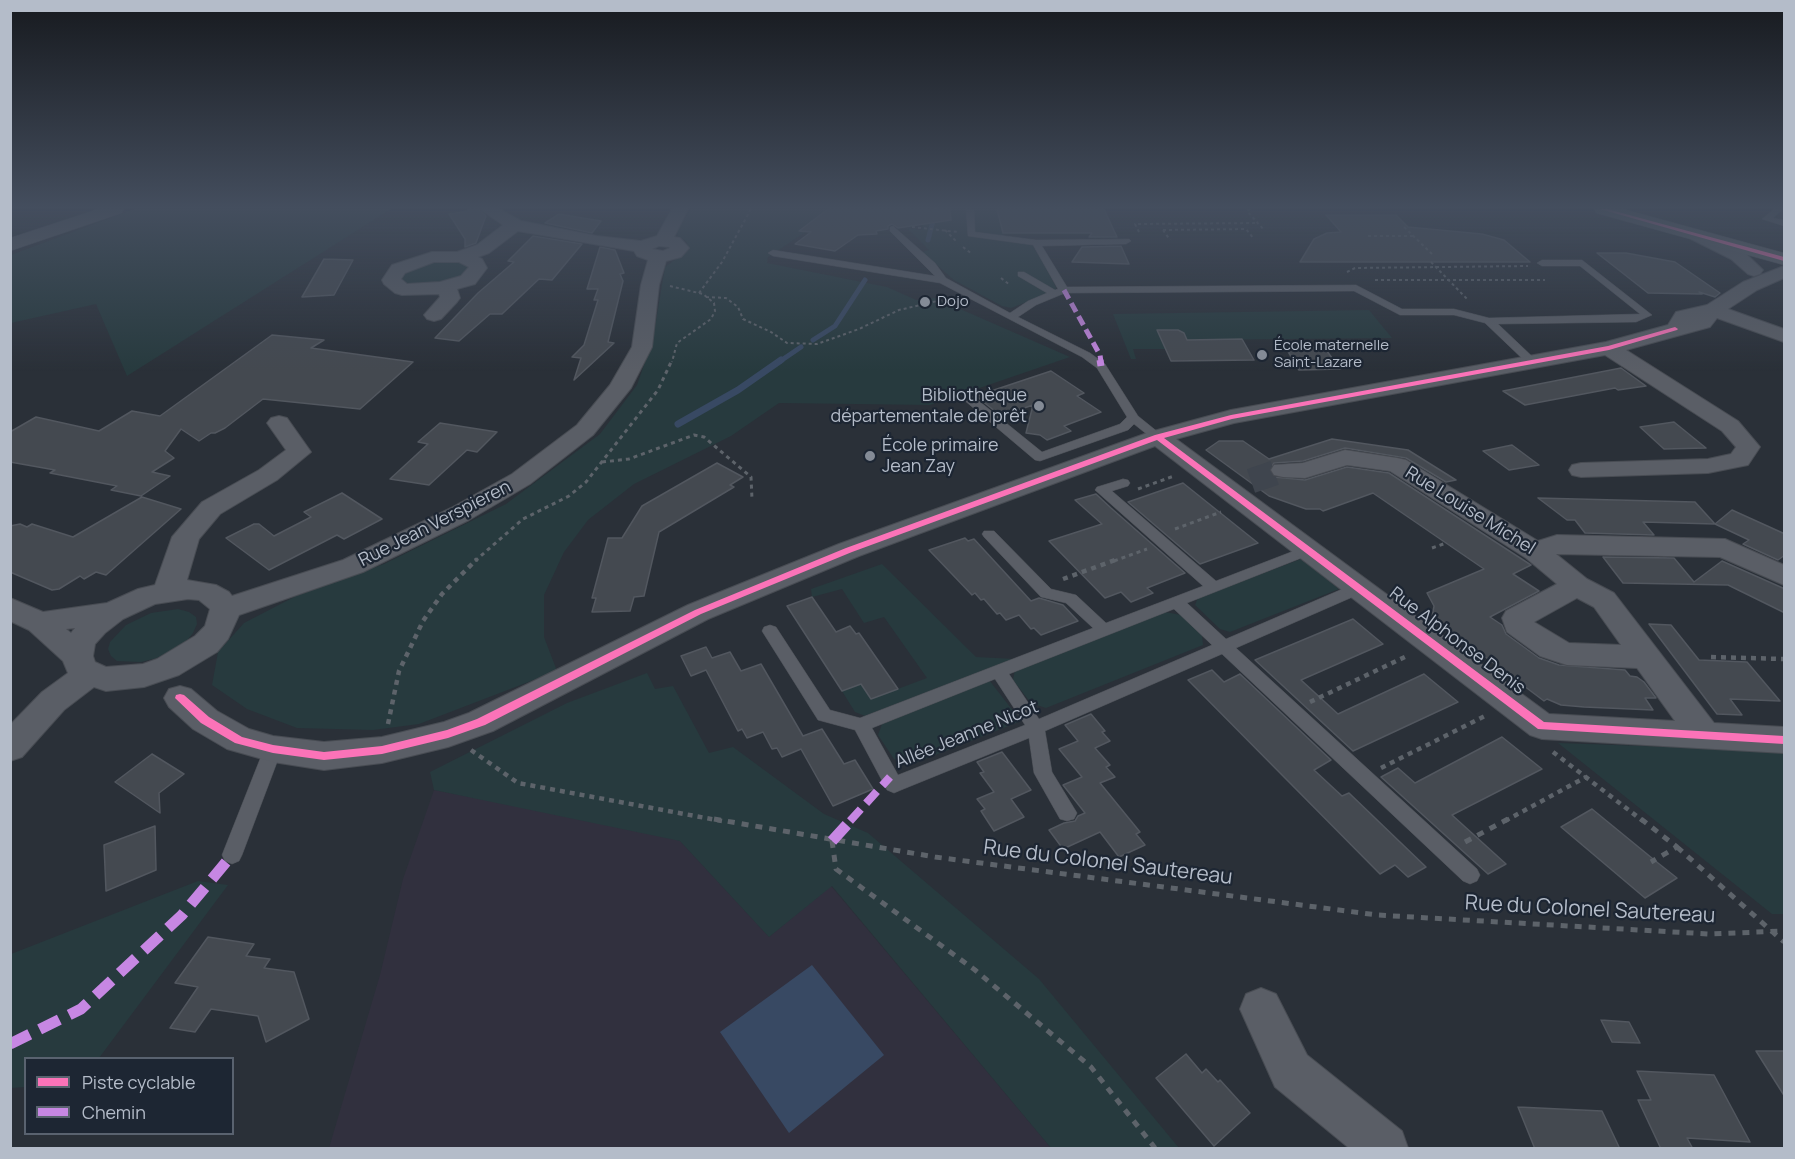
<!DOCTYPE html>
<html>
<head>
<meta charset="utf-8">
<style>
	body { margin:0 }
	#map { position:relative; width:1795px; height:1159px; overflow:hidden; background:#2a3038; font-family:Manrope,sans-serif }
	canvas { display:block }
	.frame { position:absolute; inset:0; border:12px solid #b4bcc9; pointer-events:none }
	.legend { position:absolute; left:24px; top:1057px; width:210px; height:78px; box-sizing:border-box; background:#1d2633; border:2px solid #59626f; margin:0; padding:8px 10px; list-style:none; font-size:18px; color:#b4bcc9 }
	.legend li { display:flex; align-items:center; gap:12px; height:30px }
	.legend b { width:30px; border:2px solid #59626f }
</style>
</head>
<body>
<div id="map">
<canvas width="1795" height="1159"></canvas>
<div class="frame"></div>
<ul class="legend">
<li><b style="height:8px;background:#fb73b8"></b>Piste cyclable</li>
<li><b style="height:8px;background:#c787e3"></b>Chemin</li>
</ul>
</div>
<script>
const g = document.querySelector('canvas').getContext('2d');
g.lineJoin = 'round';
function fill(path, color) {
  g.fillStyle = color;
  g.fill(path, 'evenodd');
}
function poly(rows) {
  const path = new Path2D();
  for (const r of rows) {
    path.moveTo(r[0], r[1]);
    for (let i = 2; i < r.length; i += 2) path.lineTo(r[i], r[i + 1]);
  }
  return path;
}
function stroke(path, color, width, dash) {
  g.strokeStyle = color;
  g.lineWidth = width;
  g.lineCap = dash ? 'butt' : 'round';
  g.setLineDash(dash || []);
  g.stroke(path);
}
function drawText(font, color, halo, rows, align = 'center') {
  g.font = font + ' Manrope,sans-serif';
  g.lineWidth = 4.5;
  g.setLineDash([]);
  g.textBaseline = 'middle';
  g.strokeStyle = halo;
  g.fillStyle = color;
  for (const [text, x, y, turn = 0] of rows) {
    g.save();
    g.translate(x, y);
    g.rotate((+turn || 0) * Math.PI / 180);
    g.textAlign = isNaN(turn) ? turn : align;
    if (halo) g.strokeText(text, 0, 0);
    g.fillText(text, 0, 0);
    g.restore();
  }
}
fill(poly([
	[434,790,641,828,680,841,769,937,831,886,1051,1148,329,1148,380,975,403,879]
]), '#31303e');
fill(poly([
	[134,209,391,209,127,376,96,304,11,323,11,255],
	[691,209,840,209,768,257,767,263,887,287,916,300,935,298,1070,357,930,405,779,403,731,436,634,484,588,520,564,552,544,595,544,637,557,671,419,724,373,730,297,728,247,709,212,685,218,652,244,623,296,596,384,564,506,504,600,434,637,385,653,339,665,267,689,249,686,241,678,236,676,230],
	[924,209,997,209,1005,240,1033,245,1056,287,1055,291,1011,308,1002,306,954,280,922,252,929,250,907,228,922,230],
	[452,260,466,264,469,267,465,276,448,284,407,284,402,281,401,277,404,272,419,264],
	[1369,310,1392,338,1187,340,1184,333,1158,330,1166,349,1133,349,1136,359,1131,359,1113,314],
	[1301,559,1339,589,1230,632,1220,629,1195,605,1198,598],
	[882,564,976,657,1015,659,865,716,855,712,842,691,861,684,871,699,927,678,884,617,864,623,842,589,812,597,811,589],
	[178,609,189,612,196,617,197,624,193,633,185,643,157,658,141,662,117,661,111,656,108,649,110,642,126,625,151,613],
	[1165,612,1181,615,1202,635,1203,645,1046,708,1031,703,1013,680,1015,670],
	[647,673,655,689,673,686,709,753,733,747,824,814,868,833,1039,979,1179,1148,1051,1148,832,886,769,937,680,841,434,790,430,772,567,703],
	[989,680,1021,721,910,765,894,759,878,735,882,724],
	[1558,743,1784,751,1784,914,1772,914],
	[198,881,228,885,99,1058,26,1058,25,1087,11,1088,11,954]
]), '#273a3e');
fill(poly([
	[812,965,884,1055,789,1133,720,1032]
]), '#384963');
stroke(poly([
	[928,240,936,209],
	[813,340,835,326,865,280],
	[779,362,801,347]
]), '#384963', 5);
stroke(poly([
	[678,424,738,390,781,360]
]), '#384963', 7);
const building = poly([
	[468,209,478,209,486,216,476,243,465,247,465,239,449,214,468,211,468,209],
	[828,209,950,209,951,220,898,228,892,224,888,226,888,229,876,231,877,234,858,235,835,251,795,244,811,232,799,231,828,209],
	[997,209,1104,209,1117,237,1089,237,1092,233,1003,233,997,209],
	[559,214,601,221,592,233,545,223,559,214],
	[1326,215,1396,215,1408,227,1482,234,1504,240,1530,262,1300,262,1314,239,1327,233,1341,232,1326,215],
	[533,236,582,244,552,280,539,279,502,314,490,314,459,341,435,338,478,293,514,262,508,261,533,236],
	[1121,246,1129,264,1072,262,1082,247,1121,246],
	[600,247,615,250,624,273,620,274,623,281,608,342,614,343,574,380,581,358,572,357,584,345,598,300,594,300,598,289,587,289,600,247],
	[1597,253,1626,253,1675,262,1720,293,1715,297,1699,292,1702,294,1648,293,1597,253],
	[324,259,353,260,334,295,302,297,324,259],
	[1157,330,1178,330,1184,333,1187,340,1242,339,1254,360,1171,361,1157,330],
	[272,335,324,340,311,348,413,362,360,409,263,399,225,428,215,433,211,433,199,441,181,429,165,451,174,458,152,472,170,476,141,496,111,490,117,486,50,473,55,470,10,462,10,432,36,417,99,431,132,411,160,416,272,335],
	[1324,347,1340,369,1299,370,1286,348,1324,347],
	[1621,368,1646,386,1618,390,1615,388,1525,405,1503,391,1621,368],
	[1051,371,1084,393,1077,396,1101,412,1064,426,1071,431,1047,440,1040,435,1026,433,1033,405,1001,416,976,396,1051,371],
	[1674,422,1706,448,1664,449,1640,427,1674,422],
	[440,423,497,432,477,452,467,450,429,485,390,479,428,444,418,442,440,423],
	[1332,439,1408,450,1456,480,1446,482,1406,458,1345,448,1303,461,1274,463,1269,471,1274,477,1305,480,1347,467,1389,473,1531,565,1513,574,1539,591,1490,617,1502,625,1506,634,1539,658,1559,665,1625,670,1630,676,1637,677,1644,682,1656,698,1645,698,1653,710,1584,707,1561,705,1547,699,1544,701,1432,617,1434,606,1427,593,1484,569,1373,493,1323,511,1320,509,1306,509,1269,496,1206,450,1219,441,1243,441,1269,459,1332,439],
	[1512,445,1539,465,1509,470,1483,451,1512,445],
	[717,463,743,477,730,485,734,487,659,532,644,596,634,597,630,611,592,612,596,598,592,598,608,538,622,538,642,506,717,463],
	[1183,483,1258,543,1200,564,1128,502,1183,483],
	[342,493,382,519,344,539,337,535,269,570,226,538,254,524,259,524,274,536,311,517,304,512,342,493],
	[1096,494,1111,508,1185,573,1147,588,1153,593,1131,602,1121,592,1105,598,1049,541,1102,524,1075,500,1096,494],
	[142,497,181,509,106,575,96,572,84,579,80,576,59,589,52,590,10,572,10,526,20,524,27,527,32,524,73,537,142,497],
	[1538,498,1695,502,1715,524,1643,522,1654,535,1585,533,1575,520,1567,520,1538,498],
	[1732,510,1785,534,1785,555,1778,560,1743,544,1749,540,1715,524,1732,510],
	[965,538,968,541,974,539,1031,601,1039,598,1063,605,1078,621,1041,635,1034,628,1031,629,1019,615,1006,620,1000,613,997,614,984,599,981,600,975,593,972,595,929,550,965,538],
	[1603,557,1674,558,1694,582,1722,561,1785,589,1785,613,1728,585,1623,583,1603,557],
	[812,597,836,632,850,626,856,634,859,633,898,689,871,699,861,684,842,691,787,606,812,597],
	[1353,619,1383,644,1301,680,1338,714,1424,674,1458,702,1353,751,1255,660,1353,619],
	[1649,624,1671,625,1699,660,1747,662,1780,701,1730,699,1742,715,1717,714,1649,624],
	[706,647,712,658,730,652,741,671,761,664,803,736,822,729,844,764,855,760,873,789,833,806,801,749,782,757,777,748,772,749,763,732,747,738,742,729,738,731,706,670,691,676,681,656,706,647],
	[1212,670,1224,682,1240,674,1331,760,1314,770,1342,796,1349,793,1426,867,1408,877,1395,865,1380,874,1188,680,1212,670],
	[1091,714,1105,731,1102,732,1110,741,1095,748,1110,765,1106,767,1115,777,1100,783,1140,832,1136,834,1145,845,1119,857,1100,832,1063,849,1049,830,1064,823,1075,821,1078,816,1085,813,1063,785,1082,777,1059,749,1078,741,1065,725,1091,714],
	[1502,737,1542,769,1452,815,1506,864,1488,874,1381,777,1398,768,1415,783,1502,737],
	[1002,752,1031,790,1011,799,1024,817,994,831,981,811,985,809,977,799,994,792,980,773,984,772,977,762,1002,752],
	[152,754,184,774,159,793,160,813,115,782,152,754],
	[1592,809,1658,863,1677,878,1645,898,1561,827,1592,809],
	[155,826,156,870,106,891,104,845,155,826],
	[208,937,254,944,246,956,270,959,264,968,294,972,309,1019,266,1042,258,1016,211,1009,195,1032,170,1028,198,987,175,983,208,937],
	[1601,1020,1629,1022,1640,1043,1612,1042,1601,1020],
	[1756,1051,1785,1051,1785,1097,1756,1051],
	[1186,1054,1202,1073,1206,1069,1218,1082,1220,1080,1250,1113,1214,1146,1156,1078,1186,1054],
	[1637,1071,1714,1075,1750,1142,1687,1138,1693,1149,1661,1149,1638,1100,1651,1100,1637,1071],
	[1518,1107,1602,1111,1620,1149,1535,1149,1518,1107]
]);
fill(building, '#444950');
stroke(building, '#52575f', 1.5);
stroke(poly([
	[1251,481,1283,470]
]), '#3f454e', 25, [25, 12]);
const service = poly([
	[966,209,974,209,975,232,1036,240,1129,239,1131,241,1126,244,1042,246,1067,287,1356,285,1402,309,1454,309,1489,318,1640,314,1580,266,1542,266,1537,263,1542,260,1582,260,1652,315,1636,322,1498,324,1537,361,1539,363,1533,366,1529,365,1485,323,1454,315,1400,315,1354,291,1065,293,1036,305,1018,317,1090,353,1105,364,1138,416,1164,437,1158,441,1154,440,1134,424,1128,430,1040,461,1035,460,964,400,970,396,974,397,1042,452,1120,424,1127,417,1097,368,1082,357,940,283,773,256,768,253,773,250,935,276,890,231,890,227,893,226,935,263,946,278,1010,313,1028,301,1047,293,1018,276,1018,272,1024,272,1055,290,1058,289,1033,245,968,236,966,209],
	[1774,209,1783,209,1773,218,1784,220,1784,226,1762,219,1774,209],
	[1123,479,1128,480,1130,483,1128,486,1112,491,1216,581,1304,547,1314,547,1316,550,1314,553,1187,603,1226,639,1354,584,1364,584,1367,588,1364,592,1236,648,1477,869,1480,875,1477,881,1470,884,1463,881,1222,654,1045,731,1052,772,1077,813,1074,819,1067,821,1060,819,1034,773,1029,738,901,790,894,793,887,790,855,730,818,720,762,631,764,627,770,625,776,627,830,710,860,718,1093,628,1066,603,1041,597,984,537,982,534,984,531,994,531,1051,589,1076,595,1106,623,1203,586,1095,490,1097,487,1123,479],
	[1174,609,1212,645,1039,719,1009,674,1174,609],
	[995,679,1025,725,898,775,872,728,995,679],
	[273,742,279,744,282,749,242,855,239,861,232,864,225,861,222,855,264,749,267,744,273,742]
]);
const minor = poly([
	[480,209,499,209,521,221,597,236,641,241,657,236,672,209,688,209,674,237,680,238,689,248,681,257,666,261,659,285,652,347,631,388,593,435,530,484,469,520,363,572,239,615,228,639,217,652,179,675,144,687,106,691,94,687,64,710,22,757,10,761,10,725,42,692,68,673,63,661,29,630,10,621,10,598,43,612,107,603,138,589,155,585,172,537,202,502,259,470,286,450,267,423,271,418,279,416,287,418,311,452,277,480,220,514,199,539,187,580,216,585,229,592,232,596,343,560,451,508,512,474,577,425,610,385,632,347,641,285,648,260,637,256,634,251,518,231,489,253,478,257,482,259,487,268,475,284,457,289,460,298,457,302,441,319,434,321,427,319,424,315,440,297,439,294,402,295,395,293,384,284,382,280,392,265,432,252,457,252,477,245,503,225,480,209],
	[659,246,669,247,670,248,663,251,652,249,659,246],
	[434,262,459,262,469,267,461,276,440,282,407,284,401,279,405,273,434,262],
	[188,599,199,600,210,609,205,626,195,636,157,659,143,664,106,667,95,662,93,656,95,644,105,633,123,619,155,604,188,599],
	[75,628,71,633,66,629,75,628],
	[1697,230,1743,251,1763,270,1760,274,1754,276,1748,274,1731,259,1691,239,1688,235,1691,231,1697,230],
	[1784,266,1784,278,1757,290,1728,309,1784,329,1784,342,1717,318,1710,327,1626,350,1738,421,1760,447,1748,465,1708,473,1581,477,1572,475,1569,470,1572,465,1581,463,1708,459,1731,454,1736,447,1722,431,1605,355,1234,423,1176,439,1549,714,1675,721,1637,668,1567,665,1540,656,1507,632,1502,618,1506,611,1557,584,1526,558,1390,471,1347,465,1305,478,1283,477,1274,475,1271,470,1274,465,1303,463,1345,450,1397,458,1406,460,1538,541,1557,535,1725,539,1784,565,1784,585,1720,557,1556,554,1587,579,1614,593,1714,723,1784,727,1784,753,1542,739,1530,735,1155,446,859,556,708,619,493,731,448,747,382,763,324,770,273,762,227,749,193,729,169,707,164,698,169,689,180,686,191,689,217,711,249,729,273,736,324,742,382,737,444,722,469,713,688,605,839,544,1150,432,1231,410,1606,342,1668,325,1676,312,1707,305,1743,282,1784,266],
	[1577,598,1594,607,1621,645,1569,643,1534,622,1577,598],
	[1261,988,1276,994,1307,1055,1402,1131,1408,1148,1349,1148,1275,1087,1240,1009,1246,994,1261,988]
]);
const primary = poly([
	[98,209,124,209,122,213,10,251,10,238,98,209],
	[1594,209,1623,209,1784,253,1784,265,1596,213,1594,209]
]);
stroke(service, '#484c53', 1);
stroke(minor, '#484c53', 2);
stroke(primary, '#484c55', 1);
stroke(poly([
	[1250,209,1247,211,1264,230],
	[912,227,958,232],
	[1404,227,1432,254],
	[945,230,957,242],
	[1163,230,1246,229,1254,239],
	[1163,230,1170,240],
	[1139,232,1135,224,1257,223],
	[1368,236,1413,236],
	[963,247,972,254],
	[1431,262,1468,300],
	[1347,272,1355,268,1528,266],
	[1001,278,1010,285],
	[1375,280,1545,280],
	[670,286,703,294,714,303,715,311,711,319,677,343,672,362],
	[699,293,722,262,751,209],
	[706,297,726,298,738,307,743,319,771,332,787,343,817,344,859,329,899,310,946,299]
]), '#5d636a', 2, [3, 3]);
stroke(poly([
	[602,462,629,459,694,435,704,437,751,477,752,499],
	[1138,489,1174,476],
	[1175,529,1221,512],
	[1432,548,1446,543],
	[475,561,523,519,569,496,586,482,658,390,672,360],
	[1114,561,1147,549]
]), '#5d636a', 3, [4, 4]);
stroke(poly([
	[1063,579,1118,559],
	[1711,657,1784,659],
	[1310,702,1409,655],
	[388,724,399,671,423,621,442,594,477,559],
	[471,750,518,783,722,821],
	[1553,752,1643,821],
	[1381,768,1487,715],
	[1505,821,1586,777]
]), '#5d636a', 4.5, [5, 5]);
stroke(poly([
	[714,819,935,857,1377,915,1709,934,1784,931],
	[1641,819,1677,847,1651,862],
	[832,841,836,869,975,970,1091,1067,1155,1148],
	[1465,842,1508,819],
	[1677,847,1784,942]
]), '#5d636a', 5, [7, 7]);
fill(service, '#5a5e66');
fill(minor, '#5a5e66');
fill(primary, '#5c6168');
stroke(poly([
	[1064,290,1100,355,1101,362]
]), '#c787e3', 5, [10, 5]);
stroke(poly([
	[1100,360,1101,366]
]), '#c787e3', 7, [13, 7]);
stroke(poly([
	[850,821,890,777]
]), '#c787e3', 8, [16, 8]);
stroke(poly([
	[832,841,852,819],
	[10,1044,81,1009,182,915,232,855]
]), '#c787e3', 11, [22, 11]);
fill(poly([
	[1600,209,1607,209,1784,257,1784,261,1600,209],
	[1675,327,1678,329,1677,330,1609,350,1232,419,1164,438,1544,722,1784,736,1784,744,1538,729,1157,440,852,552,701,614,485,725,448,738,382,754,324,760,273,753,235,743,201,723,175,698,176,695,180,694,184,695,209,717,242,737,273,745,324,752,382,746,447,730,477,719,695,610,846,548,1155,435,1231,415,1608,346,1675,327]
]), '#fb73b8');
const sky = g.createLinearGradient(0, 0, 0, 371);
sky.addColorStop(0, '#171a1f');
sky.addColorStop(0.56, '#444e5e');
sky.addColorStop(1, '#444e5e00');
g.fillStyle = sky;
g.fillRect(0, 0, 1795, 371);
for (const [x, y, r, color] of [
	[925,302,6,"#848b96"],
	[1262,355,6,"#848b96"],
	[1039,406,6,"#848b96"],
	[870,456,6,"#848b96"]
]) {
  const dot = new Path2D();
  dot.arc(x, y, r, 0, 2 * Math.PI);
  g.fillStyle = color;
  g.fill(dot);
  stroke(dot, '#1d2633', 2);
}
drawText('15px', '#b4bcc9', '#1d2633', [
	["Dojo",937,302],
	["École maternelle",1274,346],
	["Saint-Lazare",1274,363]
], 'left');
drawText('18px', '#b4bcc9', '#1d2633', [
	["Bibliothèque",1027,396],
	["départementale de prêt",1027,417],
	["École primaire",882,446,"left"],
	["Jean Zay",882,467,"left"]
], 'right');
drawText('18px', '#b4bcc9', '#1d2633', [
	["Rue Louise Michel",1470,511,32],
	["Rue Jean Verspieren",435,524,-27],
	["Rue Alphonse Denis",1457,641,37],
	["Allée Jeanne Nicot",967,735,-22]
]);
drawText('21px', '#b4bcc9', '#1d2633', [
	["Rue du Colonel Sautereau",1108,863,7],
	["Rue du Colonel Sautereau",1590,910,3]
]);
</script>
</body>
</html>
